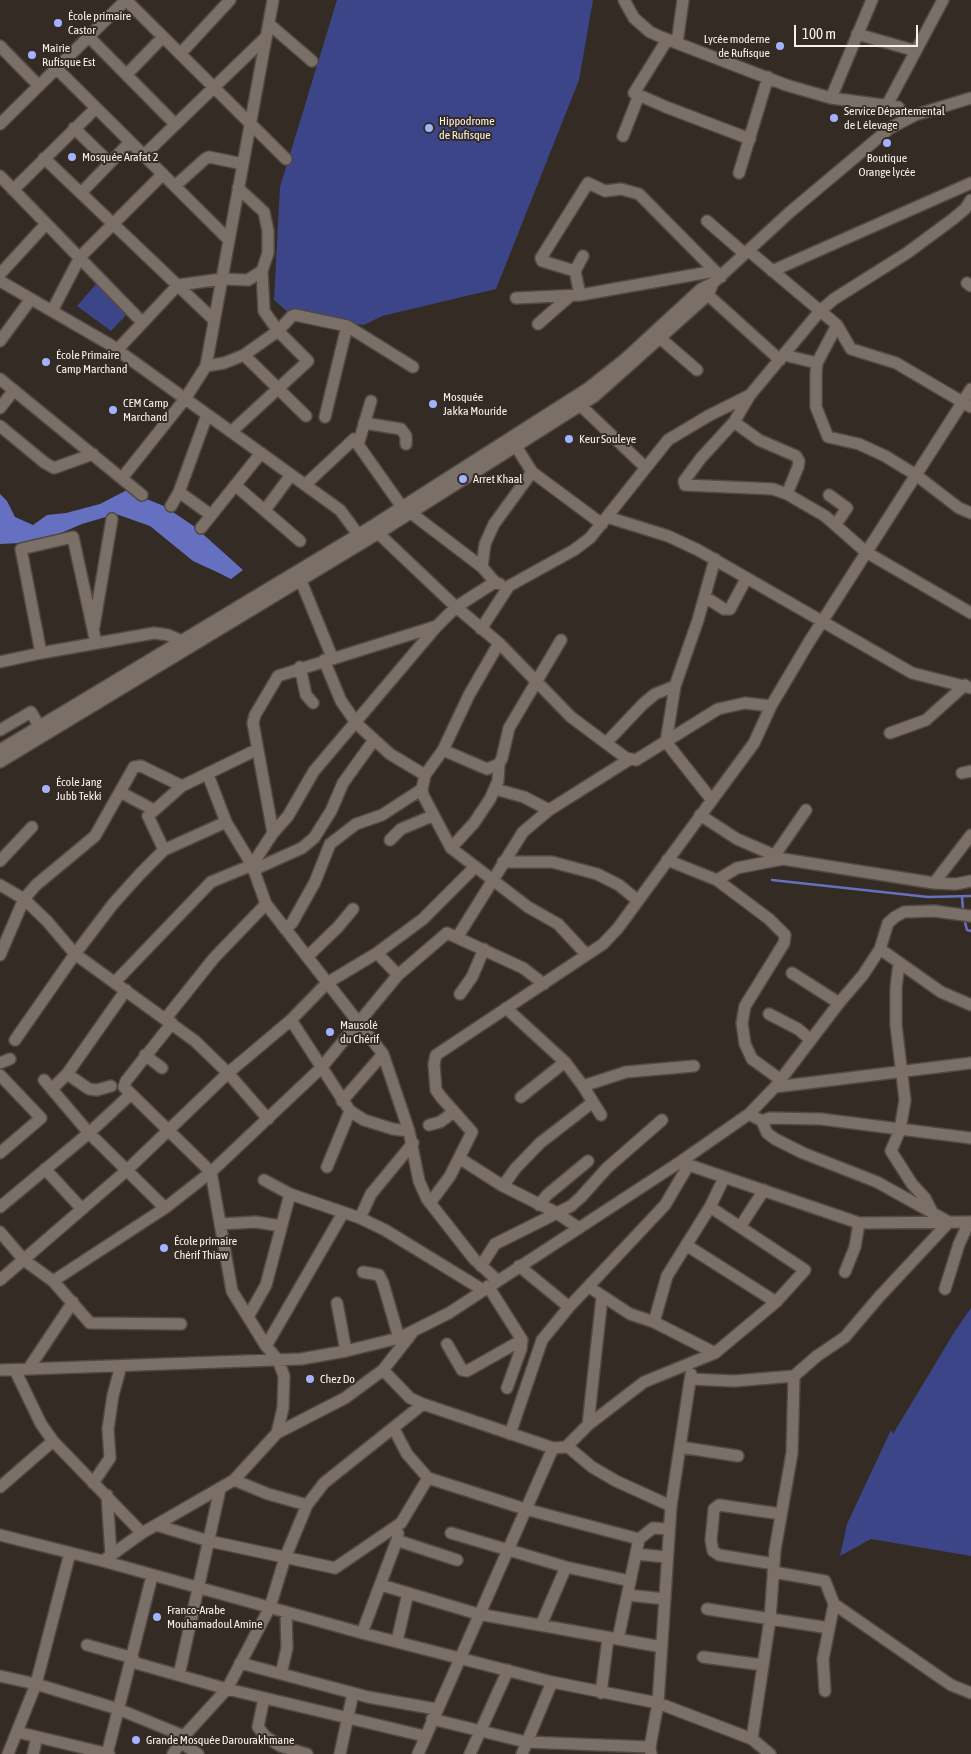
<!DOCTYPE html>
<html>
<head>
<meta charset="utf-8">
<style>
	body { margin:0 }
	#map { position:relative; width:971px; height:1754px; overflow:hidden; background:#342b24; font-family:"Asap Condensed",sans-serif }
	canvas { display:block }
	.scale { position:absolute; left:794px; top:25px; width:124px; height:22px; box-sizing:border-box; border:2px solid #f8f2ed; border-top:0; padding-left:6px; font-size:15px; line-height:18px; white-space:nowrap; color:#f8f2ed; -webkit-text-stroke:4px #342b24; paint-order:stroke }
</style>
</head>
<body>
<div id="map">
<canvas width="971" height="1754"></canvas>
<div class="scale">100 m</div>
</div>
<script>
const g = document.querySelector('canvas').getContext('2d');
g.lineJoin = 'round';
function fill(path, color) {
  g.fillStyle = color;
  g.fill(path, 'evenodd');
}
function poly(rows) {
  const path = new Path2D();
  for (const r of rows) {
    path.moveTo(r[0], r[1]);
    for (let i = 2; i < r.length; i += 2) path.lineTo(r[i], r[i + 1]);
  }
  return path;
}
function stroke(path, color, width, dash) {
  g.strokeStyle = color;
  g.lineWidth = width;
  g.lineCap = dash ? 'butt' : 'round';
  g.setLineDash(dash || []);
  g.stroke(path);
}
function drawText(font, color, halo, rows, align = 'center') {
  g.font = font + ' "Asap Condensed",sans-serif';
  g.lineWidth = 4;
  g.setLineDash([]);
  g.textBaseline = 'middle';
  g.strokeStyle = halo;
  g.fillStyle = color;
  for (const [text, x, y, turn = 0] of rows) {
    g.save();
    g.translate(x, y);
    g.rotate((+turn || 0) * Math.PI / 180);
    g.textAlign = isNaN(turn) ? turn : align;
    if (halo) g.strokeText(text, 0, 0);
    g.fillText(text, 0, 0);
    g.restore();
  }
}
fill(poly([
	[337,0,593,0,579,80,496,289,382,316,364,325,290,314,274,300,280,187],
	[97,283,129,312,111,331,77,306],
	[971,1308,971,1556,871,1539,840,1556,847,1524,891,1430,893,1434,955,1331]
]), '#3d4589');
fill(poly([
	[129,489,139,496,164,506,195,527,243,570,231,579,219,573,193,561,150,526,116,514,82,524,40,542,0,544,0,494,7,501,15,517,33,525,47,515,66,513,100,504]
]), '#6571c0');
stroke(poly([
	[772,880,928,897,971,896],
	[962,897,963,910],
	[964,918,967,930,971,931]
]), '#6571c0', 2.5);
const minor = poly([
	[624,0,634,18,650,32,661,37,786,85,831,98,898,107,908,118],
	[269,24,312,61],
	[857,34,916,51],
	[89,37,175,124],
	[667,40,634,93,666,107,750,139],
	[677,43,683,0],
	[0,46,39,86],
	[180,54,230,0],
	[57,69,229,240],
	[127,74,163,37],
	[831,98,872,0],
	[887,105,943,0],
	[0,124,126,0,286,159],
	[74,128,110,163],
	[623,136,639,95],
	[144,155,266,37],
	[44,158,214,320],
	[739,173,768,77],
	[0,176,142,322],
	[175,186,205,159,209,157,243,164],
	[13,190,96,108],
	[81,193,130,142],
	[707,221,745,254],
	[749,251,837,325,851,349,896,363,971,407],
	[575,271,583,256],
	[772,271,971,183],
	[0,274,46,224],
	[0,281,109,344,340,510,363,541],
	[967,283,971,286],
	[580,295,575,271,542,261,541,258,588,183,605,191,621,189,639,194,721,277],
	[708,295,780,360],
	[516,298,580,295,715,271],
	[52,311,80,257,163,174],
	[538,324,570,296],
	[837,325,817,363,816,374,816,407,828,437,859,444,885,456,916,475,959,508,971,513],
	[660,338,697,370],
	[0,341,31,299],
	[117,350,178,285,222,279,248,280,262,271],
	[244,355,306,416],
	[784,355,817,363],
	[206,366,224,363,244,355,278,331,292,316,295,315,347,326,413,367],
	[0,379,142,495],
	[750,395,734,422,759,440,796,456,799,461,798,467,787,494],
	[580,405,645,467],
	[0,408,14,390],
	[325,417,347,326],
	[734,422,701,458,684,481,685,485,773,489,787,494,825,516,866,552,971,613],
	[364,423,401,429,406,436,406,444],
	[0,426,45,463,54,468,93,454],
	[231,432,308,361,278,331,264,311,262,271,268,253,268,231,264,212,238,188],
	[512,440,532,472,602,524],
	[358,445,371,401],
	[122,478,185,399,206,366,273,0],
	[235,485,300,541],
	[305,485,354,439,402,507],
	[179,492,211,515],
	[829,495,847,508,836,524],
	[171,506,179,492,207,415],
	[265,510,291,475],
	[411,513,482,567,495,582,500,584],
	[607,517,668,536,698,550,912,673,971,688],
	[201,528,261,453],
	[378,533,456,607,499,643,571,717,626,758,636,760,718,709,745,703,771,706],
	[482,567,485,544,494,524,532,472],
	[301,581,332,657],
	[705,597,724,609,730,609,746,579],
	[94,626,112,519],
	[481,629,509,586,574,550,590,538,668,440,708,416,750,395,820,311,834,299,907,253,953,219,965,209,971,200],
	[499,643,469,695,443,750,425,775,422,789,423,795,451,848,528,907,558,924,586,954],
	[41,653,21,549,73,537,96,643],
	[324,660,341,701,357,724,390,754,425,775],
	[0,662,41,653,154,633,168,635,182,641],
	[300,667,306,695,313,703],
	[0,730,31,712,39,726],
	[890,733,926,720,965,685],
	[606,743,643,704,655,694,675,686],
	[0,750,374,525,587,389,625,359,701,289,713,283,790,212,890,128,915,115,971,98],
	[443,750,487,769,499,764,502,758,509,728,561,640],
	[0,762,382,531,595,396,708,295,713,283],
	[962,773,971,771],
	[208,775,226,822,252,865,266,904,383,1054,409,1131,419,1181,427,1199,474,1259,497,1280],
	[495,789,524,797,549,810],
	[120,792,154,810],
	[711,799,666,742,675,686,698,620,715,559],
	[700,815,737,839,783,859,934,883,956,884,971,881],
	[273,833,253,723,255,715,278,676,437,626],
	[390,840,401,829,432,816],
	[451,848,474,823,490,799,498,781,499,764],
	[164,850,148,816,182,786,256,750],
	[775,855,806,810],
	[667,860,717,880,737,868,783,859],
	[0,861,32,827],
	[503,862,552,862,597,874,619,885,637,900],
	[253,870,302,848,314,838,331,811,343,783,374,740],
	[717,880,769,919,785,935,784,943,745,1006,742,1023,745,1044,752,1059,781,1080],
	[934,883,971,835],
	[0,885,24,899,47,921,75,954,195,1041,228,1073,268,1119],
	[285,929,292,923,315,882,330,844,356,824,382,815,422,789],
	[458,936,523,832,549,810,630,759],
	[880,949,941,992,971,1005],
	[377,953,398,975],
	[0,955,24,899,36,885,95,836,134,767,141,766,182,786],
	[307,957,338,927,353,909],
	[899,963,896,988,896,1025,905,1100,900,1130,891,1151,912,1184,925,1198,931,1210],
	[792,973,839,1003],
	[115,982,211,882,252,865,273,833,288,816,314,771,437,626,456,607,495,582],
	[460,994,472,977,484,949],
	[506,1008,565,1062,583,1086,601,1115],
	[769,1014,798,1029,811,1040],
	[166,1018,214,958,266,904],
	[291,1020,350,1111,364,1120,393,1129,409,1131],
	[172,1023,126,1081,124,1087,211,1172,232,1291,266,1346,278,1360,284,1376,283,1408,277,1433],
	[15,1040,75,954,113,904,140,874,164,850,226,822],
	[145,1055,162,1068],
	[0,1063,10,1059],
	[67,1074,89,1089,97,1090,111,1086],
	[0,1075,41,1118,0,1153],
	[44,1080,89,1133,165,1208],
	[583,1086,626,1072,694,1066],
	[775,1087,971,1063],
	[52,1089,67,1074,126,990],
	[521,1097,565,1062],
	[342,1101,383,1054],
	[762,1121,770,1118,821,1119,971,1138],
	[429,1125,440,1122,454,1112],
	[459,1158,503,1186,555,1212,579,1228],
	[683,1163,859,1223,971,1222],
	[327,1167,350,1111],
	[45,1169,82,1209],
	[264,1180,290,1194,360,1218,385,1230,483,1290],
	[503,1186,515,1169,540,1143,593,1102],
	[430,1203,450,1176,472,1132,441,1097,436,1090,434,1064,436,1055,603,944,618,928,754,743,771,706,809,642,971,389],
	[539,1205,547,1195,588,1161],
	[0,1207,89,1133,131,1094],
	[360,1218,371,1194,413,1143],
	[220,1224,256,1222,281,1226],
	[740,1227,764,1190],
	[0,1232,24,1260,53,1281,90,1323,181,1324],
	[686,1245,776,1302],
	[481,1266,495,1244,571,1206,581,1197,607,1168,662,1120],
	[519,1266,569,1307],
	[363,1272,379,1275,383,1283,399,1338],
	[845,1272,855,1247,859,1223],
	[0,1280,126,1171,228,1073,291,1020,327,983,377,953,423,919,474,868],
	[53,1281,165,1208,211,1172,321,1068,398,975,447,933,523,968,544,984],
	[589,1287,630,1314,654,1322,715,1353],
	[945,1289,959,1244,969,1222],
	[337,1303,346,1351],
	[249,1315,266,1285,290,1194],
	[654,1322,667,1276,710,1207,724,1178],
	[447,1344,462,1370,467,1371,522,1340,488,1286],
	[266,1346,343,1213],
	[29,1368,73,1302],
	[0,1370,301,1359,346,1351,399,1338,449,1313,680,1162,749,1114,775,1087,839,1003,863,975,880,949,888,923,895,917,904,912,934,911,971,916],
	[15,1370,41,1424,53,1441,142,1533],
	[383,1370,410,1398,423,1404,553,1448,566,1447,588,1425,644,1382,715,1353,776,1302,805,1270,710,1207],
	[691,1379,734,1381,794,1376,817,1356,845,1337,879,1297,949,1222,877,1182,803,1153,775,1139,767,1133,762,1121,749,1114],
	[507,1388,521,1349,522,1340],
	[588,1425,602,1297],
	[394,1429,407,1454,428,1478,525,1509,639,1539],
	[510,1434,542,1340,569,1307,665,1205,688,1166],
	[567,1446,592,1467,616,1481,671,1506],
	[680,1447,738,1456],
	[234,1480,268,1494,307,1505],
	[93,1483,110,1458,108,1429,113,1395,121,1366],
	[0,1487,53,1441],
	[107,1495,111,1555],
	[156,1525,209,1541,335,1568,401,1523,428,1478],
	[398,1533,397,1540,402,1542,457,1560],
	[451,1533,566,1567,630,1581],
	[0,1535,103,1561,362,1633,552,1682,658,1703,752,1739,770,1754],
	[636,1554,666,1557],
	[103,1561,142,1533,234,1480,277,1433,345,1398,383,1370,412,1333],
	[774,1564,719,1555,713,1551,711,1540,714,1509,719,1505,781,1514],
	[773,1572,825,1581,834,1604,951,1685,971,1693],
	[381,1585,478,1614,662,1647],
	[628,1595,665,1599],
	[707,1609,829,1628],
	[541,1625,566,1567],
	[362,1633,397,1540],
	[618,1639,639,1539,653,1528,668,1529],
	[397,1641,408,1593],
	[87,1645,133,1658],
	[703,1657,763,1665],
	[132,1662,227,1689,424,1736],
	[240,1663,368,1697,436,1709],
	[281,1674,287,1648,286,1612],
	[179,1675,220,1489],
	[0,1676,36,1684,118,1709,184,1736],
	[825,1691,823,1659,834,1604],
	[601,1693,608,1638],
	[264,1698,258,1727,265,1736,280,1746,307,1754],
	[432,1719,526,1742,650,1747],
	[17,1732,109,1754],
	[752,1739,770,1619,775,1550,792,1453,794,1376],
	[180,1742,198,1754],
	[8,1754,36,1684,70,1553],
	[33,1754,37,1737],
	[107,1754,152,1576],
	[173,1754,184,1736,227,1689,270,1607,285,1558,307,1505,324,1483,423,1404],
	[340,1754,353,1693],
	[418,1754,553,1448],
	[470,1754,508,1670],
	[522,1754,552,1682],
	[651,1754,650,1747,658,1703,671,1506,691,1374]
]);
stroke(minor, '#514943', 14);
stroke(minor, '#7a7067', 11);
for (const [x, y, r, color] of [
	[58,23,5,"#a3b2fd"],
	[780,46,5,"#a3b2fd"],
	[32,55,5,"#a3b2fd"],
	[834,118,5,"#a3b2fd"],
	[429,128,5,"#a3b2fd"],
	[887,143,5,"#a3b2fd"],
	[72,157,5,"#a3b2fd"],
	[46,362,5,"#a3b2fd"],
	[433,404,5,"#a3b2fd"],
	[113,410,5,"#a3b2fd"],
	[569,439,5,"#a3b2fd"],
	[463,479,5,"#a3b2fd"],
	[46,789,5,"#a3b2fd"],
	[330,1032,5,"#a3b2fd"],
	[164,1248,5,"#a3b2fd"],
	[310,1379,5,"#a3b2fd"],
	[157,1617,5,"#a3b2fd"],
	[136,1740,5,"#a3b2fd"]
]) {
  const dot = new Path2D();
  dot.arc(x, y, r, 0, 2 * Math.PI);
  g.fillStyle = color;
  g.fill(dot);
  stroke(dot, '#342b24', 2);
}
drawText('12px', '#f8f2ed', '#342b24', [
	["École primaire",68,16],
	["Castor",68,30],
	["Lycée moderne",770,39,"right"],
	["de Rufisque",770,53,"right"],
	["Mairie",42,48],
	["Rufisque Est",42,62],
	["Service Départemental",844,111],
	["de L élevage",844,125],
	["Hippodrome",439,121],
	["de Rufisque",439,135],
	["Mosquée Arafat 2",82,157],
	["Boutique",887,158,"center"],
	["Orange lycée",887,172,"center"],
	["École Primaire",56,355],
	["Camp Marchand",56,369],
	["Mosquée",443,397],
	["Jakka Mouride",443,411],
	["CEM Camp",123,403],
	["Marchand",123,417],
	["Keur Souleye",579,439],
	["Arret Khaal",473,479],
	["École Jang",56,782],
	["Jubb Tekki",56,796],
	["Mausolé",340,1025],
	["du Chérif",340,1039],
	["École primaire",174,1241],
	["Chérif Thiaw",174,1255],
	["Chez Do",320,1379],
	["Franco-Arabe",167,1610],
	["Mouhamadoul Amine",167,1624],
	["Grande Mosquée Darourakhmane",146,1740]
], 'left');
</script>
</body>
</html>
